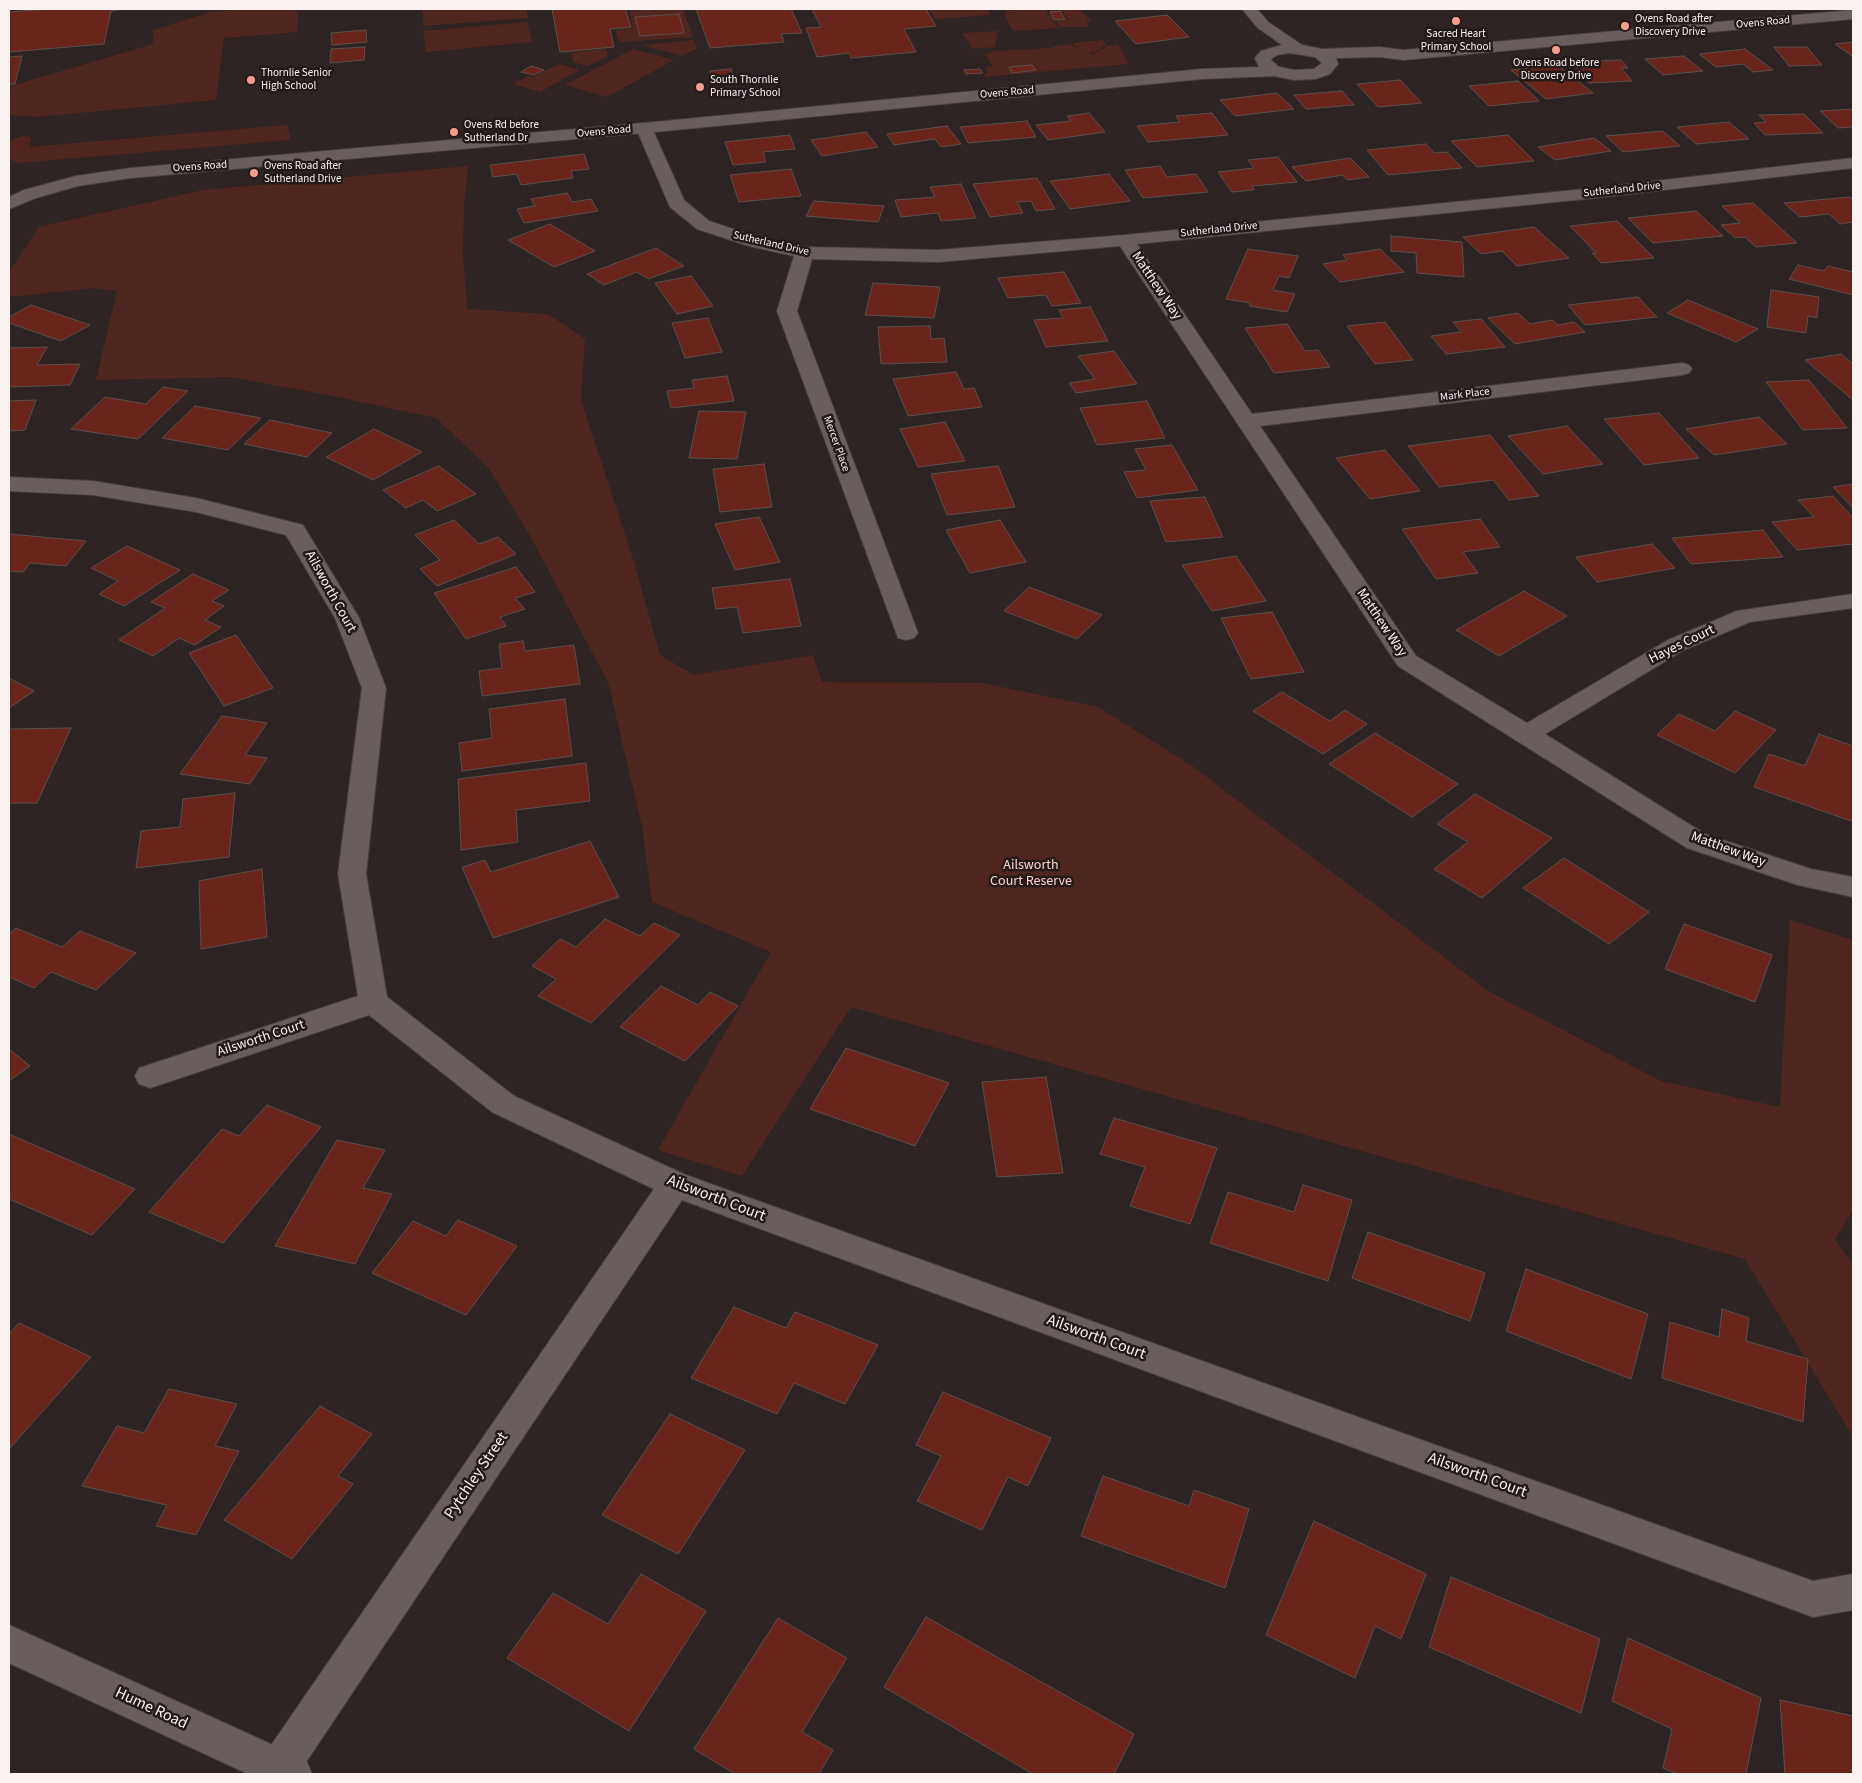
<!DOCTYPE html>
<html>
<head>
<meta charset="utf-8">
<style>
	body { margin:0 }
	#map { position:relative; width:1862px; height:1783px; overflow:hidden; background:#2d2423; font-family:"Source Sans 3",sans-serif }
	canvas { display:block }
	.frame { position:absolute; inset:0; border:10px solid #f9f2f1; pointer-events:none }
</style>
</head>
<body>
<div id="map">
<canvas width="1862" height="1783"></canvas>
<div class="frame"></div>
</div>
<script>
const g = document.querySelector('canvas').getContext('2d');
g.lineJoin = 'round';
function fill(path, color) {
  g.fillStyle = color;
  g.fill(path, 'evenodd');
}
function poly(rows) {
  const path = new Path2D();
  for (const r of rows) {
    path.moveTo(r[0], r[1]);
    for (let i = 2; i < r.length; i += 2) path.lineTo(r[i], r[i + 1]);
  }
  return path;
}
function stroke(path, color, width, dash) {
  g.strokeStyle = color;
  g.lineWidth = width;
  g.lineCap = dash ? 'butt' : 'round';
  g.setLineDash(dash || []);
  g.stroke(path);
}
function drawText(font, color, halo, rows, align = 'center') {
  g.font = font + ' "Source Sans 3",sans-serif';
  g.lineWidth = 5;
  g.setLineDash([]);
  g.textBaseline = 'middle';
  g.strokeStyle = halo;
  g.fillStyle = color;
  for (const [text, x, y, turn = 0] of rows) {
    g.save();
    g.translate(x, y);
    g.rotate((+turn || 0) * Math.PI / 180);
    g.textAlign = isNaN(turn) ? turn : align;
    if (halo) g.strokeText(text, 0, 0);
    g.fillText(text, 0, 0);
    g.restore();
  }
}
fill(poly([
	[249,9,287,9,298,11,297,32,224,38,216,100,37,117,9,115,11,86,153,44,153,30,211,12],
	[422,9,526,9,528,18,424,26],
	[629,9,683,9,693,37,619,42,615,30,633,28],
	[929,9,987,9,991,15,935,19],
	[1024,9,1056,9,1046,10,1058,28,1013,31,1004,14,1029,11,1004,13,1005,11],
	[1060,9,1079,9,1092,21,1087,22,1088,27,1060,27,1056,21,1068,19],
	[527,22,532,42,426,52,423,31],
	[998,31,995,47,972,49,962,33],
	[694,40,697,48,683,56,642,45],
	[1103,40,1106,45,1095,52,1088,53,1070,43],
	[1068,44,1093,55,1108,46,1118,45,1129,64,983,77,988,71,985,68,993,66,985,54,995,51,1049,48],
	[606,49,608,56,588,66,573,62,571,52],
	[633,49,674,60,607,97,565,85],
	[558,64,580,70,540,92,513,84,528,76,533,77],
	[287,125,291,140,18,163,9,159,9,141,23,136,31,137,29,147],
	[468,166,464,205,463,255,467,309,548,314,585,339,581,400,634,562,660,655,694,675,813,655,822,682,982,683,1098,707,1191,765,1490,992,1661,1081,1780,1107,1790,920,1853,940,1853,1210,1835,1239,1853,1265,1853,1437,1745,1259,851,1007,742,1176,658,1150,771,952,652,902,642,826,608,682,529,534,488,467,436,418,328,395,230,377,96,380,117,291,95,288,9,297,9,272,39,227,203,190]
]), '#502620');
const building = poly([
	[48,9,124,9,111,11,104,44,9,52,9,12,48,9],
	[552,9,625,9,631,27,610,29,614,47,560,52,552,9],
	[696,9,791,9,802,33,781,34,784,42,710,48,696,9],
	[812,9,926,9,936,26,904,29,916,52,851,58,849,53,817,57,806,28,821,27,812,9],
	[1060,11,1065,19,1054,20,1050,12,1060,11],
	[679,14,684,33,640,36,635,17,679,14],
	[1167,15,1189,37,1136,44,1115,21,1167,15],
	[366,30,367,42,332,45,331,33,366,30],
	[1853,42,1853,56,1852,56,1835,44,1853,42],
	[365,47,364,60,330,63,331,49,365,47],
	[1774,47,1807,47,1822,65,1789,66,1774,47],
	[1745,49,1773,70,1753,72,1743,64,1716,67,1699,54,1745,49],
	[22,56,15,84,9,84,9,57,22,56],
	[1684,56,1703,71,1663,75,1645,59,1684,56],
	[1621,60,1628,68,1621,68,1632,81,1589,83,1572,62,1621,60],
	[1032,65,1036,70,1012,73,1009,67,1032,65],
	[1557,65,1593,93,1546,99,1511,70,1557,65],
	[531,66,544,70,534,75,521,72,531,66],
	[731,69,733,78,712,79,710,71,731,69],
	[980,69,983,73,966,74,964,70,980,69],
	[1400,80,1422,103,1378,107,1357,84,1400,80],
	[1518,81,1539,101,1489,106,1469,86,1518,81],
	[1342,91,1354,105,1306,109,1294,95,1342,91],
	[1277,93,1294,109,1235,116,1220,100,1277,93],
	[1853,109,1853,127,1838,128,1820,111,1853,109],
	[1089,113,1105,132,1048,140,1036,125,1071,121,1067,116,1089,113],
	[1212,113,1228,135,1148,142,1137,126,1180,122,1176,116,1212,113],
	[1804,114,1823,133,1765,135,1754,123,1766,122,1759,115,1804,114],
	[1027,121,1036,137,968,143,960,127,1027,121],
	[1729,122,1749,139,1696,144,1677,127,1729,122],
	[947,126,961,144,941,147,935,139,894,145,887,134,947,126],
	[1663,131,1680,146,1623,152,1606,136,1663,131],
	[866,132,878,147,822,156,811,140,866,132],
	[790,135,795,149,763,152,766,162,733,165,725,142,790,135],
	[1508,135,1534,161,1477,167,1451,141,1508,135],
	[1594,138,1611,151,1555,160,1538,147,1594,138],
	[1426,144,1434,153,1447,152,1462,168,1388,175,1367,150,1426,144],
	[584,154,589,169,571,171,573,178,521,185,517,174,493,177,490,165,584,154],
	[1278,157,1297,182,1252,186,1254,190,1232,192,1218,172,1254,168,1248,160,1278,157],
	[1350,158,1369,177,1347,180,1343,175,1306,181,1292,167,1350,158],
	[1160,166,1167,177,1196,174,1208,192,1143,198,1125,170,1160,166],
	[791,169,801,196,739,202,730,175,791,169],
	[1109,174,1130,201,1070,209,1050,181,1109,174],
	[1037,178,1055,209,1036,211,1031,201,1017,202,1023,213,990,217,973,184,1037,178],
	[961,184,976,218,941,221,938,213,901,217,895,200,935,197,930,187,961,184],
	[567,193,572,202,591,199,598,211,524,223,517,209,535,206,531,199,567,193],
	[1850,197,1853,200,1853,222,1840,224,1829,214,1800,217,1784,203,1850,197],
	[814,201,884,206,878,222,806,216,814,201],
	[1753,203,1797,243,1756,247,1745,237,1735,238,1721,225,1740,223,1722,206,1753,203],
	[1696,211,1723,236,1653,243,1628,218,1696,211],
	[1617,221,1654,258,1601,263,1592,253,1596,253,1570,226,1617,221],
	[550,224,595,251,554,267,508,240,550,224],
	[1534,227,1569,258,1517,266,1502,251,1481,254,1463,237,1534,227],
	[1391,236,1462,242,1464,277,1417,273,1416,253,1391,251,1391,236],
	[656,248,684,266,648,279,637,272,604,285,587,274,656,248],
	[1248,249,1298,256,1289,278,1279,276,1273,290,1295,294,1287,312,1249,306,1251,303,1226,299,1248,249],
	[1380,249,1404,272,1340,282,1323,264,1347,260,1343,255,1380,249],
	[1798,265,1824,271,1828,266,1853,272,1853,295,1789,279,1798,265],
	[1064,272,1081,303,1052,306,1046,295,1008,298,998,278,1064,272],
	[691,276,713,306,677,314,655,283,691,276],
	[873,283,940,287,934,318,865,315,873,283],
	[1771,290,1819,297,1817,318,1808,316,1806,333,1767,327,1771,290],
	[1638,297,1657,317,1585,325,1568,305,1638,297],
	[1688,300,1758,329,1736,342,1667,313,1688,300],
	[31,305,90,325,61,341,9,323,9,317,31,305],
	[1090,307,1108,341,1046,347,1034,320,1063,318,1059,310,1090,307],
	[1518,313,1530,324,1552,320,1558,325,1574,322,1585,332,1515,344,1488,318,1518,313],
	[708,318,722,352,685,358,672,323,708,318],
	[1481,319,1505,347,1446,354,1431,336,1461,332,1453,322,1481,319],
	[1385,322,1413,360,1375,364,1347,326,1385,322],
	[1287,324,1305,351,1318,350,1330,367,1274,373,1245,328,1287,324],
	[930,326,931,339,944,338,947,362,881,364,878,327,930,326],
	[47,347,37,365,80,364,70,385,9,387,9,348,47,347],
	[1114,351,1137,384,1076,393,1069,383,1095,379,1078,356,1114,351],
	[1841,354,1853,364,1853,400,1805,360,1841,354],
	[956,372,964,389,974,388,982,407,908,416,893,379,956,372],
	[727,376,734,401,671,408,667,391,694,388,692,380,727,376],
	[1809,380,1847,428,1803,430,1766,382,1809,380],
	[163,387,188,391,138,439,71,429,105,397,146,404,163,387],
	[36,400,25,430,9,431,9,401,36,400],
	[1147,401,1165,438,1097,445,1080,408,1147,401],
	[195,406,261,418,228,450,162,438,195,406],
	[699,411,746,412,737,459,689,458,699,411],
	[1659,413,1699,458,1644,465,1604,419,1659,413],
	[1759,417,1787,444,1714,455,1686,429,1759,417],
	[270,420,332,433,307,457,244,444,270,420],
	[945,422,965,461,918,467,900,429,945,422],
	[1567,426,1603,464,1543,474,1508,436,1567,426],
	[374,429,422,452,373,480,326,457,374,429],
	[1490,435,1539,496,1509,500,1493,480,1439,487,1408,446,1490,435],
	[1172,445,1198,490,1137,498,1124,472,1146,470,1135,449,1172,445],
	[1385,450,1420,491,1370,499,1336,458,1385,450],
	[764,464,772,507,720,512,713,469,764,464],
	[439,466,476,494,437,511,423,500,406,508,383,490,439,466],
	[998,466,1015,507,947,515,931,474,998,466],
	[1853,484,1853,508,1833,487,1853,484],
	[1833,496,1853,518,1853,544,1797,550,1772,522,1814,517,1798,500,1833,496],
	[1205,497,1223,537,1166,542,1150,501,1205,497],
	[759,517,780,562,735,570,715,524,759,517],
	[1480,519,1500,547,1463,552,1478,573,1436,579,1402,529,1480,519],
	[454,520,479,544,498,537,516,554,437,586,420,569,440,560,415,535,454,520],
	[1000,520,1026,562,970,573,946,530,1000,520],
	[1763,530,1783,557,1691,564,1672,538,1763,530],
	[9,534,86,541,66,566,30,563,23,572,9,571,9,534],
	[1652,544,1675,568,1597,582,1576,557,1652,544],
	[127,546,180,570,124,606,99,594,118,581,91,568,127,546],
	[1236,556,1266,601,1212,611,1182,565,1236,556],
	[516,567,535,592,515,598,525,609,500,617,506,626,466,639,434,593,516,567],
	[193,574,229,590,212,601,224,606,205,620,221,627,195,645,179,638,153,656,119,640,165,608,151,602,193,574],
	[790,579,801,626,743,633,737,607,716,609,712,588,790,579],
	[1029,587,1102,615,1077,639,1004,611,1029,587],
	[1524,591,1567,616,1499,656,1456,630,1524,591],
	[1272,612,1304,672,1251,679,1221,618,1272,612],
	[236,635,273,688,224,706,189,653,236,635],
	[523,641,525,651,574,645,580,684,482,696,479,671,502,668,499,644,523,641],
	[9,678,34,691,9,708,9,678],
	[1282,692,1330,721,1345,710,1367,724,1323,754,1253,711,1282,692],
	[565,699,572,756,462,771,459,743,492,738,489,709,565,699],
	[1735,711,1776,730,1735,773,1657,735,1679,714,1715,731,1735,711],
	[222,716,267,723,245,755,267,758,250,784,180,774,222,716],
	[71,728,37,803,9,803,9,729,71,728],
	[1375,733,1458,784,1412,817,1329,764,1375,733],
	[1819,734,1853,746,1853,816,1851,821,1754,787,1769,754,1805,766,1819,734],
	[586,763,590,801,516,810,518,842,461,850,458,779,586,763],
	[235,793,229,857,136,868,141,831,180,827,183,799,235,793],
	[1475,794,1552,838,1482,898,1434,869,1468,842,1437,824,1475,794],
	[590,841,619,897,493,938,462,867,485,860,491,872,590,841],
	[1564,858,1649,912,1609,944,1523,888,1564,858],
	[262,869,267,937,201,949,199,881,262,869],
	[605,919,640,936,654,923,680,935,591,1023,538,996,556,979,532,966,560,939,576,947,605,919],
	[1684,924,1772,955,1755,1002,1665,969,1684,924],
	[16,928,62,947,80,931,136,953,96,990,51,972,34,988,9,977,9,934,16,928],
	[661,986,698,1005,710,992,738,1006,685,1061,620,1027,661,986],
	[846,1048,949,1083,915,1146,810,1109,846,1048],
	[9,1049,30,1066,9,1081,9,1049],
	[1046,1077,1063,1173,997,1177,982,1082,1046,1077],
	[267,1105,321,1127,223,1243,149,1212,222,1129,239,1136,267,1105],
	[1114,1118,1217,1148,1190,1224,1130,1206,1145,1167,1100,1154,1114,1118],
	[9,1134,135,1189,92,1235,9,1199,9,1134],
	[337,1140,385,1150,363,1188,392,1194,355,1264,275,1246,337,1140],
	[1303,1185,1352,1200,1328,1281,1210,1243,1228,1192,1294,1212,1303,1185],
	[458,1220,517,1246,466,1315,372,1273,413,1221,446,1236,458,1220],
	[1368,1232,1485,1273,1470,1321,1352,1278,1368,1232],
	[1526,1269,1648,1314,1631,1379,1506,1331,1526,1269],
	[734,1307,786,1328,795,1312,878,1345,845,1404,794,1383,777,1414,691,1378,734,1307],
	[1722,1309,1749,1318,1746,1341,1808,1359,1803,1422,1662,1378,1670,1322,1719,1337,1722,1309],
	[19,1323,91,1357,9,1449,9,1334,19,1323],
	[169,1389,237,1404,215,1446,239,1451,196,1535,156,1526,167,1505,82,1486,117,1426,144,1433,169,1389],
	[943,1392,1051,1438,1028,1486,1008,1477,982,1530,917,1501,941,1456,916,1445,943,1392],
	[320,1406,372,1434,338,1476,353,1484,292,1559,224,1520,320,1406],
	[670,1414,745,1450,678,1554,602,1515,670,1414],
	[1103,1476,1189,1506,1194,1490,1249,1509,1225,1588,1081,1536,1103,1476],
	[1314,1521,1426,1574,1401,1639,1375,1626,1355,1678,1266,1635,1314,1521],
	[641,1574,706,1611,629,1731,507,1658,553,1593,608,1624,641,1574],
	[1451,1577,1600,1639,1581,1713,1429,1647,1451,1577],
	[926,1617,1134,1734,1114,1774,1033,1774,884,1687,926,1617],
	[778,1618,847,1658,802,1732,833,1750,819,1774,735,1774,694,1749,778,1618],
	[1628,1638,1761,1698,1746,1774,1677,1774,1663,1768,1672,1729,1612,1701,1628,1638],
	[1780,1700,1853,1716,1853,1774,1785,1774,1780,1700]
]);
fill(building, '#69241c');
stroke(building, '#5a504e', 1);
const minor = poly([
	[644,123,650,124,652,128,684,200,709,221,760,238,804,247,938,250,1125,235,1595,188,1853,158,1853,168,1595,198,1137,244,1252,414,1682,363,1689,365,1692,369,1689,373,1682,375,1260,426,1416,656,1527,723,1668,640,1737,611,1853,594,1853,608,1750,622,1684,650,1545,734,1705,834,1811,869,1853,877,1853,897,1798,885,1687,848,1398,666,1120,246,938,262,812,259,797,311,918,633,914,638,906,640,898,638,777,311,794,256,749,246,697,229,670,207,636,128,638,124,644,123],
	[9,477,93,481,196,498,303,525,359,618,386,688,366,874,387,997,514,1096,686,1175,1813,1581,1853,1574,1853,1610,1813,1617,682,1200,298,1774,262,1774,259,1768,265,1754,654,1189,492,1112,369,1015,150,1088,139,1084,135,1076,139,1068,358,996,338,874,362,688,335,618,286,535,196,512,93,495,9,491,9,477]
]);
const tertiary = poly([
	[1242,9,1257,9,1268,22,1302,45,1322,49,1380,47,1403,50,1853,10,1853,19,1403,60,1380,57,1336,58,1338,64,1330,74,1316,79,1294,80,1274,76,1202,79,644,133,131,178,78,186,36,198,9,209,9,197,24,190,76,176,131,168,644,123,1202,69,1259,67,1255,58,1261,51,1282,45,1258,28,1242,9],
	[1289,53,1315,57,1322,63,1314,69,1294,70,1279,67,1272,61,1271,59,1277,55,1289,53],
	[9,1625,306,1760,312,1774,248,1774,9,1663,9,1625]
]);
stroke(minor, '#47403e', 2);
stroke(tertiary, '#47403e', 2);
fill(minor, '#695e5d');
fill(tertiary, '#695e5d');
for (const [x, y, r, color] of [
	[1456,21,5,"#f59d8f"],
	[1625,26,5,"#f59d8f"],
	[1556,50,5,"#f59d8f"],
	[251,80,5,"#f59d8f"],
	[700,87,5,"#f59d8f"],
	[454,132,5,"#f59d8f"],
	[254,173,5,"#f59d8f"]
]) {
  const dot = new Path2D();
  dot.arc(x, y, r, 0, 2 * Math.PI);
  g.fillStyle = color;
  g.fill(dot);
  stroke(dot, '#231b1a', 2);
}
drawText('11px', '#f9f2f1', '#231b1a', [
	["Ovens Road after",1635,20],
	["Discovery Drive",1635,33],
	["Sacred Heart",1456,35,"center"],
	["Primary School",1456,48,"center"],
	["Ovens Road before",1556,64,"center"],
	["Discovery Drive",1556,77,"center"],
	["Thornlie Senior",261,74],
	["High School",261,87],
	["South Thornlie",710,81],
	["Primary School",710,94],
	["Ovens Rd before",464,126],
	["Sutherland Dr",464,139],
	["Ovens Road after",264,167],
	["Sutherland Drive",264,180]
], 'left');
drawText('11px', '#f9f2f1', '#231b1a', [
	["Ovens Road",1763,23,-5],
	["Ovens Road",1007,93,-5],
	["Ovens Road",604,132,-5],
	["Ovens Road",200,167,-4],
	["Sutherland Drive",1622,190,-6],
	["Sutherland Drive",1219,230,-6],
	["Sutherland Drive",771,244,13],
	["Mark Place",1465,395,-7],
	["Mercer Place",836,444,70]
]);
drawText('14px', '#f9f2f1', '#231b1a', [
	["Matthew Way",1156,286,56],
	["Ailsworth Court",330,592,61],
	["Matthew Way",1381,623,56],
	["Hayes Court",1682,645,-26],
	["Matthew Way",1728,850,20],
	["Ailsworth Court",261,1039,-18]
]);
drawText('14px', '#fccfc8', '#231b1a', [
	["Ailsworth",1031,866],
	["Court Reserve",1031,882]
]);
drawText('16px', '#f9f2f1', '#231b1a', [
	["Ailsworth Court",716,1199,21],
	["Ailsworth Court",1096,1338,20],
	["Pytchley Street",477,1476,-56],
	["Ailsworth Court",1477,1476,20],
	["Hume Road",151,1709,25]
]);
</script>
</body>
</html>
